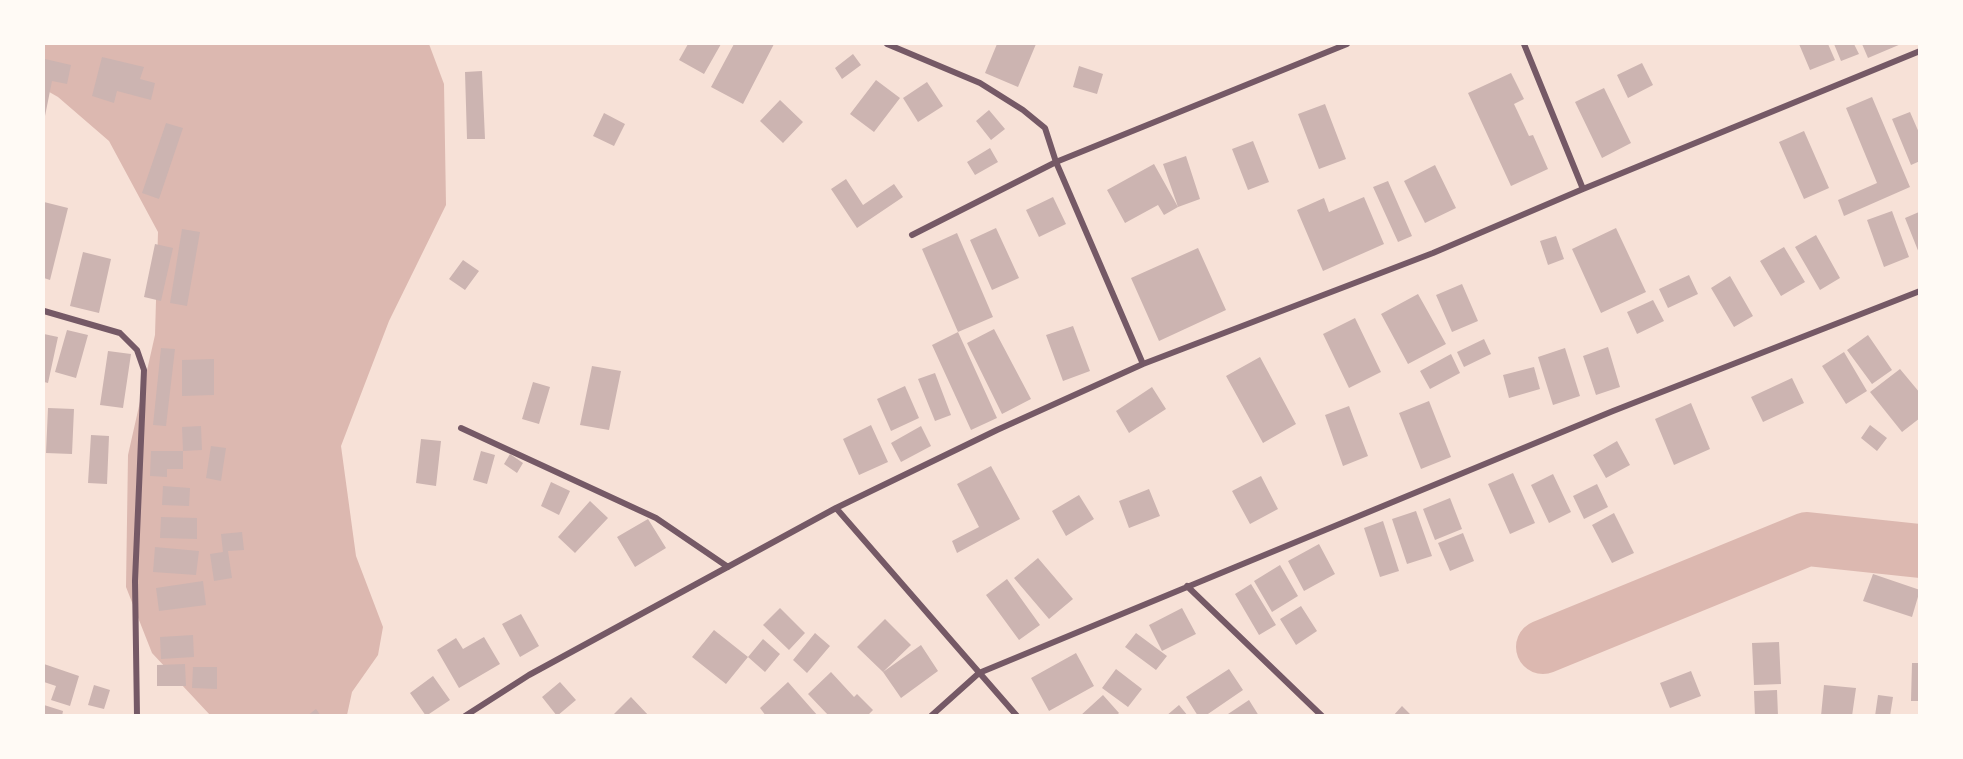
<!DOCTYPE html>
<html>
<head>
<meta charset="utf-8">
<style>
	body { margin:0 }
	#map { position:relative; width:1963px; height:759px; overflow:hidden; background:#f7e1d7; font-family:Quicksand,sans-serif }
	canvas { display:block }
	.frame { position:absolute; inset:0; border:45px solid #fffaf5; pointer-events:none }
</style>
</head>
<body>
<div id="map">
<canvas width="1963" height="759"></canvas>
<div class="frame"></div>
</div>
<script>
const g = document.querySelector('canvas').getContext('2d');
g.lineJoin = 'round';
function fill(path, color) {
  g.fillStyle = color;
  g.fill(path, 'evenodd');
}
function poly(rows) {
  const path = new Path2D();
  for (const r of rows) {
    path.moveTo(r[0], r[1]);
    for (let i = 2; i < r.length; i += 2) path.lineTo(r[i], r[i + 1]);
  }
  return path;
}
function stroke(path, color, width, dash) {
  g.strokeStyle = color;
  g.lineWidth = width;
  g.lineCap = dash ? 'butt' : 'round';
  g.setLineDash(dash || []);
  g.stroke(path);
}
fill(poly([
	[49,44,429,44,444,84,446,205,389,321,341,446,356,556,383,627,378,655,352,692,347,715,210,715,152,653,126,587,128,455,155,335,158,232,109,141,58,97,44,89,44,45]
]), '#dcb8b0');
stroke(poly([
	[1543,647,1807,539,1920,551]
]), '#dcb8b0', 54);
fill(poly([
	[688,44,721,44,704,74,679,60],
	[734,44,774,44,743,104,711,87],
	[997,44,1036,44,1018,87,985,73],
	[1799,44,1828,44,1835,60,1810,70],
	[1834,44,1854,44,1859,54,1841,61],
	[1862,44,1901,44,1868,58],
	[853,54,861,65,842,79,835,68],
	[102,57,144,67,140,79,155,83,151,100,117,91,114,103,92,96],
	[45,59,71,65,67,84,52,81,45,116,44,67],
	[1642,63,1653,85,1628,98,1617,75],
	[1079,66,1103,74,1097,94,1073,87],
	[482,71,485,139,467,139,465,72],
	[1511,73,1524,99,1514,104,1529,136,1533,135,1548,169,1511,186,1468,93],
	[876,80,900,98,874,132,850,114],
	[927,82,943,106,918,122,903,98],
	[1604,88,1631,143,1602,158,1575,102],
	[1872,97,1910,187,1844,216,1838,200,1877,183,1846,108],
	[780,100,803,122,783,143,760,121],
	[1325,104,1346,159,1319,169,1298,114],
	[989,110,1005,129,991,140,976,121],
	[1910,112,1920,135,1920,161,1911,165,1892,119],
	[604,113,625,124,614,146,593,136],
	[166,123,183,128,159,199,142,193],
	[1804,131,1829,188,1804,199,1779,142],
	[1253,141,1269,182,1248,190,1232,149],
	[990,148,998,162,975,175,967,162],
	[1186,156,1200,199,1178,207,1164,215,1158,205,1125,223,1107,190,1154,164,1178,207,1163,164],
	[1435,165,1456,208,1425,223,1404,181],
	[846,179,863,205,894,184,903,197,857,228,831,189],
	[1388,181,1412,236,1398,242,1373,187],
	[1053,197,1066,224,1039,237,1026,210],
	[1364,197,1384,244,1323,271,1297,210,1324,198,1329,212],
	[44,202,68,208,50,280,44,278],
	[1892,211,1909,257,1884,267,1867,220],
	[1919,212,1919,253,1905,218],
	[996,228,1019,278,992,290,970,240],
	[1616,228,1646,292,1601,313,1572,249],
	[182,229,200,232,187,306,170,303],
	[957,233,993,317,958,332,922,249],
	[1816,235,1840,278,1820,290,1795,247],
	[1556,236,1564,259,1548,265,1540,241],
	[155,244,173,248,161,301,144,297],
	[1784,247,1805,282,1781,296,1760,261],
	[1198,248,1226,310,1159,341,1131,278],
	[83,252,111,259,99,313,70,306],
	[463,260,479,271,465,290,449,279],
	[1689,275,1698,294,1668,308,1659,289],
	[1730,276,1753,316,1734,327,1711,288],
	[1462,284,1478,321,1452,332,1436,295],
	[1418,294,1446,344,1408,364,1381,314],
	[1653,300,1664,321,1637,334,1627,312],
	[1355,318,1381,372,1349,388,1323,334],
	[1073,326,1090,371,1063,381,1046,335],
	[994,329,1031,399,1002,414,967,343],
	[67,330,88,335,76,378,55,372],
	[958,332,997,418,971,430,932,345],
	[44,334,58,337,48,383,44,382],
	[1868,335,1892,370,1872,384,1847,350],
	[1484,339,1491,354,1464,367,1457,352],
	[1608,347,1620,387,1596,395,1583,356],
	[161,348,175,349,166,426,153,425],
	[1565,348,1580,396,1553,405,1538,357],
	[108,351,131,354,123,408,100,405],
	[1844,352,1867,391,1846,404,1822,366],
	[1451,354,1460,373,1430,389,1420,371],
	[1260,357,1296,424,1263,443,1226,376],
	[214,359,214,395,182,396,182,360],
	[592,366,621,371,609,430,580,425],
	[1534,367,1540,389,1509,398,1503,375],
	[1900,369,1920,393,1920,418,1902,432,1870,392],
	[935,373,951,415,935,421,918,379],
	[1792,378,1804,403,1763,422,1751,397],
	[533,382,550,387,539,424,522,419],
	[905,386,919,418,891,431,877,399],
	[1152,387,1166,409,1129,433,1116,411],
	[1429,401,1451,457,1421,469,1399,413],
	[1691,403,1710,449,1674,465,1655,419],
	[1349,406,1368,456,1343,466,1325,415],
	[48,408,74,409,72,454,46,453],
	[871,425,888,462,859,475,843,439],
	[1870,425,1887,438,1877,451,1861,438],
	[201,426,202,450,183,451,182,427],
	[921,426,931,446,901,462,891,443],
	[91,435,109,436,107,484,88,483],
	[421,439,441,441,436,486,416,483],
	[1617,441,1630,465,1606,478,1593,455],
	[211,446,226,448,221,481,206,478],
	[151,451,183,451,183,469,167,469,167,477,150,476],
	[481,451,495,455,487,484,473,480],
	[510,454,523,463,517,473,504,464],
	[991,466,1020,519,957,553,952,541,979,527,957,484],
	[1513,473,1535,523,1510,534,1488,484],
	[1553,474,1571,512,1549,523,1531,485],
	[1261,476,1278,509,1250,524,1232,491],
	[551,482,570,491,559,515,541,506],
	[1597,484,1608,507,1584,519,1573,496],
	[163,486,190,488,189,506,162,505],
	[1149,489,1160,516,1129,528,1119,501],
	[1079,495,1094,519,1066,536,1052,511],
	[1450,498,1462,529,1435,540,1423,509],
	[590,501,608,518,575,553,558,537],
	[1416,511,1432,556,1407,564,1392,519],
	[1614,513,1634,553,1612,563,1592,525],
	[161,517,197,518,197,539,160,538],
	[648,519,666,548,635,567,617,537],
	[1383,521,1399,571,1380,577,1364,528],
	[242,532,244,550,228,551,232,578,214,581,210,554,223,552,221,534],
	[1463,533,1474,561,1450,571,1438,543],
	[1319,544,1335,574,1304,591,1288,561],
	[155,547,199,551,196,575,153,572],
	[1038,558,1073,599,1049,619,1014,578],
	[1280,565,1298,596,1272,612,1254,581],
	[1873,574,1920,590,1912,617,1863,601],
	[1007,579,1040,625,1019,640,986,595],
	[203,581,206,605,159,611,156,588],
	[1251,584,1276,625,1259,635,1235,594],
	[1301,606,1317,631,1296,645,1280,619],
	[780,608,805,633,789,650,763,625],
	[1182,608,1196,634,1162,651,1149,625],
	[521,614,539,646,520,657,502,624],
	[885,619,911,645,883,672,921,645,938,671,901,698,883,672,857,647],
	[714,630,748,657,726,684,692,657],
	[815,633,830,646,807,673,793,660],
	[1136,633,1167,656,1156,670,1125,647],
	[193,635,194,657,161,659,160,637],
	[484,637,500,664,459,688,437,650,456,638,463,649],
	[763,639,780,654,765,672,748,657],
	[1779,642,1781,684,1754,685,1752,643],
	[1076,653,1094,686,1049,711,1031,678],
	[1912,663,1920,663,1920,701,1911,701],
	[44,664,79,676,70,706,51,700,56,686,44,682],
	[185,664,186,686,157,686,157,665],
	[193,667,217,667,217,689,192,688],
	[1116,669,1142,689,1128,707,1102,688],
	[1229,669,1243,690,1205,716,1198,716,1186,697],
	[1691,671,1701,696,1670,708,1660,683],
	[831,672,854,697,857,694,873,710,867,716,829,716,808,694],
	[433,676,450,700,426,716,410,693],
	[560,682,576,700,557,716,542,697],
	[788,682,818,716,766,716,760,708],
	[94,685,110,690,104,709,88,705],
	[1824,685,1856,688,1852,716,1821,716],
	[1777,690,1778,716,1755,716,1754,691],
	[1103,695,1119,713,1116,716,1080,716],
	[1878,695,1893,697,1890,716,1875,716],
	[631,697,649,716,612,716],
	[1249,700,1259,716,1225,716],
	[44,705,63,711,62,716,44,716],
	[1179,705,1188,716,1166,716],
	[1402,706,1412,716,1393,716],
	[316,709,321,716,307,716]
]), '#ccb4b1');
stroke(poly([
	[887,44,980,83,1023,110,1045,128,1056,162,1143,364],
	[1524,44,1583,189],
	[912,235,1056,162,1347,44],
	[44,311,120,333,137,350,144,370,135,581,137,716],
	[461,428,656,518,728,567],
	[836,508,1017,716],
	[1187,586,1322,716],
	[465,716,529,675,836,508,997,430,1143,364,1433,253,1583,189,1920,51],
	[931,716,979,673,1613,411,1920,291]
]), '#755966', 6);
</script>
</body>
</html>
